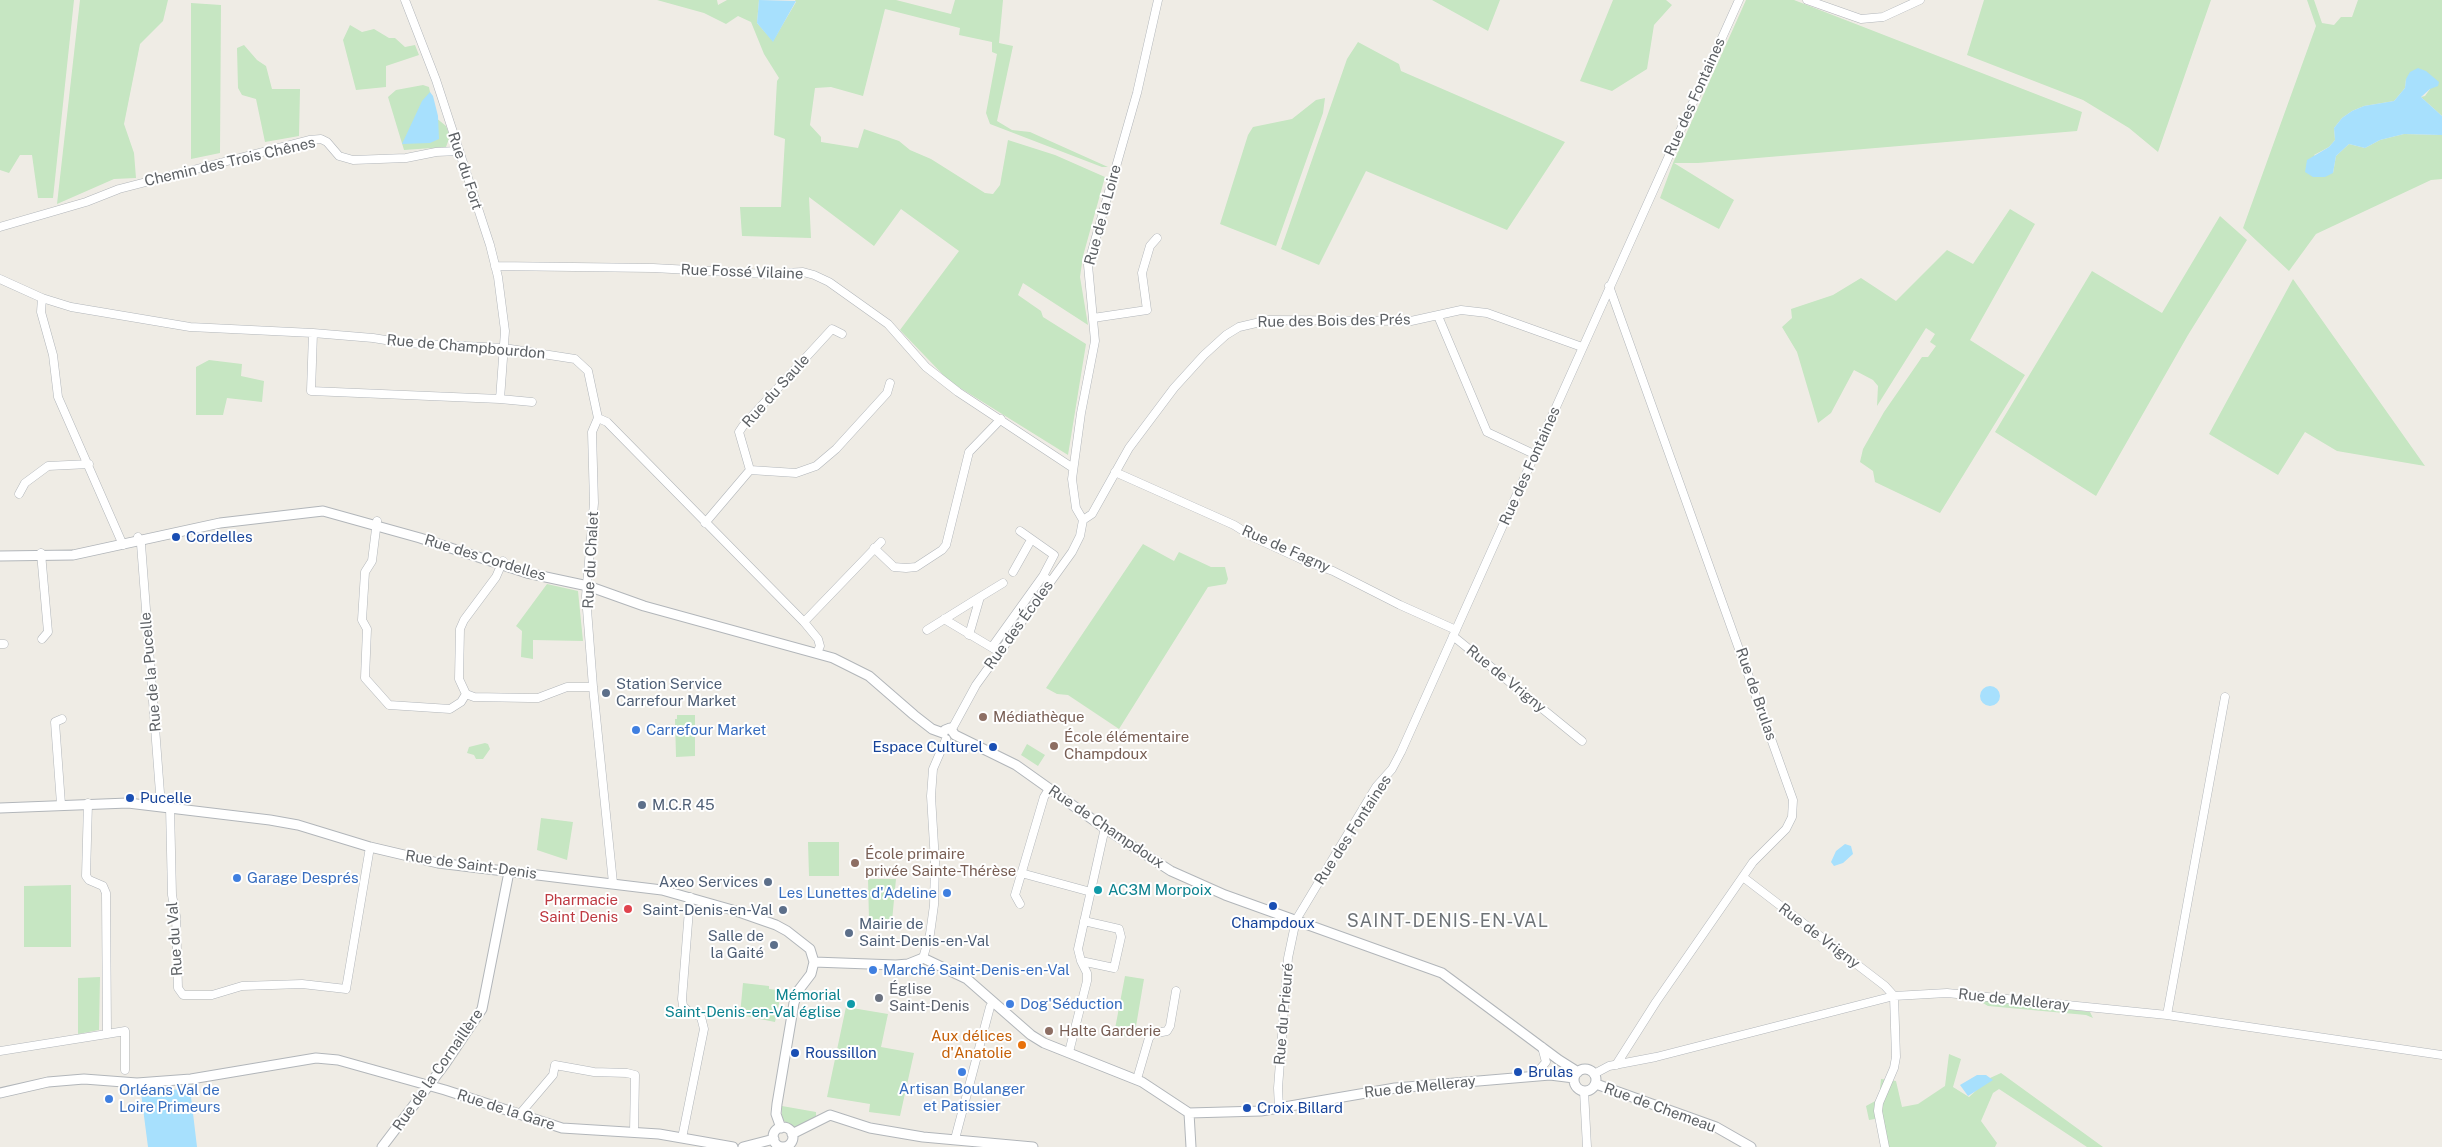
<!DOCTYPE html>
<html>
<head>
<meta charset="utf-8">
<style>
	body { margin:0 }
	canvas { display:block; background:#efece5 }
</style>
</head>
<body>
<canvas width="2442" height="1147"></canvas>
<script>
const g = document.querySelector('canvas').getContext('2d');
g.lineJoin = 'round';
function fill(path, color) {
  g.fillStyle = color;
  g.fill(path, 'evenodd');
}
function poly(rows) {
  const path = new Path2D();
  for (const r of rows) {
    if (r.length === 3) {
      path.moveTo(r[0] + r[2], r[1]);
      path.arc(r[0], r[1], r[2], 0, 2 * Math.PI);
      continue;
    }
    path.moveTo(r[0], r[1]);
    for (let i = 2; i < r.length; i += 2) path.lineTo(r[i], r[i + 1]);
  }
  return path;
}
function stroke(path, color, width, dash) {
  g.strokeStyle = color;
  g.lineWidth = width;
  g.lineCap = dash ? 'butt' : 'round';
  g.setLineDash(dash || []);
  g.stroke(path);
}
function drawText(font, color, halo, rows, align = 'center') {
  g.font = font + ' "Public Sans",sans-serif';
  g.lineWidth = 4;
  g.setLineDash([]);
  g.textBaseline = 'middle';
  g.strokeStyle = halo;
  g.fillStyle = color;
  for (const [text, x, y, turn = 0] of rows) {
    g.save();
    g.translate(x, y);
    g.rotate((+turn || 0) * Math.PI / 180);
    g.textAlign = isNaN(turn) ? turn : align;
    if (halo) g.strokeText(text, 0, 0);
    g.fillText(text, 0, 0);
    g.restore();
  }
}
fill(poly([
	[0,0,74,0,53,198,38,198,32,155,20,155,9,173,0,170],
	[80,0,168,0,163,21,140,44,124,124,134,153,136,178,114,179,57,204],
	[657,0,717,0,718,5,727,0,759,0,757,23,773,41,796,2,795,0,896,0,951,14,955,0,1003,0,999,43,1013,46,997,121,1012,130,1030,132,1108,167,1102,167,990,124,986,113,997,54,992,52,992,42,959,35,960,28,885,9,863,96,831,87,815,88,810,125,821,137,821,142,858,148,864,129,899,141,910,150,931,159,985,193,993,194,1000,185,1008,140,1055,155,1105,177,1083,256,1080,277,1088,325,1023,283,1018,295,1041,311,1043,317,1086,344,1068,455,949,381,900,330,959,251,901,209,874,246,809,197,811,238,742,236,740,207,781,207,785,139,774,135,777,81,779,78,764,54,751,22,738,16,726,24,704,13],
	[1432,0,1500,0,1488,31],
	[1613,0,1666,0,1672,5,1654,25,1647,69,1612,91,1580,81],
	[1746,0,1794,0,2082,112,2077,131,1698,163,1674,163,1734,200,1719,229,1660,198,1673,163],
	[1984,0,2211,0,2158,152,2129,128,2083,100,1967,55],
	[2307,0,2314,0,2322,23,2334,25,2341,17,2352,17,2358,0,2442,0,2442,116,2421,97,2425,96,2430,89,2406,79,2405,88,2394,101,2364,106,2352,111,2342,118,2334,128,2335,140,2329,147,2314,155,2333,173,2336,156,2349,144,2365,148,2380,140,2404,134,2442,135,2442,179,2431,180,2316,234,2289,271,2243,228,2316,26],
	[191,3,221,5,220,153,191,159],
	[350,25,362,32,374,29,389,38,395,38,405,47,415,45,419,55,386,66,386,87,356,90,343,40],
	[1358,42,1399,64,1401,71,1565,142,1507,230,1366,171,1319,265,1281,249,1347,59],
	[244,45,257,60,266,66,272,89,300,89,299,136,265,142,256,99,242,95,238,88,237,48],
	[423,85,429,87,435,117,446,126,450,136,446,147,404,150,388,97,396,90],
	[1325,98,1323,113,1276,246,1220,224,1248,135,1253,127,1292,119,1316,100],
	[2010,209,2035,224,1970,340,2025,375,1940,513,1875,482,1873,471,1860,462,1863,449,1884,412,1922,357,1928,357,1936,346,1930,342,1935,334,1926,328,1877,406,1878,386,1873,380,1854,370,1831,413,1818,423,1797,352,1782,327,1792,318,1791,309,1833,295,1861,278,1896,301,1947,250,1973,264],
	[2220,216,2247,240,2188,335,2096,496,1995,432,2092,271,2162,313],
	[2293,279,2425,466,2337,451,2305,432,2278,475,2209,434],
	[209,360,242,364,241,376,264,381,262,402,227,398,223,415,196,415,196,367],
	[1143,544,1174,561,1179,552,1211,567,1225,567,1228,579,1226,584,1208,587,1119,729,1068,695,1057,694,1046,688],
	[547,584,578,591,583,641,533,640,533,659,521,657,522,631,516,626],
	[677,715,695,715,695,756,676,757,675,719,677,719],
	[485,743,488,744,490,749,483,759,476,759,474,755,467,753,469,747],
	[1027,744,1045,755,1038,766,1021,755],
	[541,818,573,822,567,860,537,850],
	[808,842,839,842,839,876,809,876],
	[868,879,896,879,892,921,869,920],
	[71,885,71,947,24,947,24,886],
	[1125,976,1144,979,1134,1038,1114,1034],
	[100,977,99,1030,78,1034,78,978],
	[743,983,769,986,769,989,778,990,777,999,780,999,775,1022,740,1015],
	[1983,999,2090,1012,2093,1018,2086,1015,1988,1006,1983,1003],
	[846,1007,888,1014,881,1047,914,1053,900,1116,869,1112,870,1104,827,1097],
	[1949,1054,1961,1059,1953,1087,1969,1097,1990,1078,2001,1073,2103,1147,2087,1147,1999,1089,1993,1093,1981,1121,1997,1143,1995,1147,1888,1147,1881,1118,1869,1120,1866,1106,1879,1099,1881,1079,1896,1081,1902,1107,1918,1104,1945,1086],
	[782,1106,816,1112,816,1116,797,1127,791,1127,782,1119]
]), '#c6e6c2');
fill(poly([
	[759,0,796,1,773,42,757,23],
	[2418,68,2426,71,2439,82,2438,86,2430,89,2421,97,2442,116,2442,135,2404,134,2380,140,2365,148,2349,144,2336,156,2333,173,2325,177,2313,177,2305,172,2307,160,2329,147,2335,140,2334,128,2342,118,2352,111,2364,106,2394,101,2405,88,2406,79,2410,72],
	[430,92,433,96,438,116,439,139,430,143,402,144,422,101],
	[1990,696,10],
	[1845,844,1851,846,1853,854,1843,863,1834,866,1831,862,1836,851],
	[1977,1075,1986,1075,1993,1080,1968,1096,1960,1085],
	[190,1088,197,1147,148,1147,141,1093]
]), '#a7e0fd');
const minor = poly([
	[1807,0,1861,19,1883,17,1920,0],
	[0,227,86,202,119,189,309,140,321,139,327,142,339,156,353,160,406,158,436,152,458,151],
	[495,266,653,268,766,274,803,272,814,275,829,282,888,324,926,367,958,392,1073,468],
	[0,279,42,298,71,307,190,327,313,333,373,338,404,343,504,348,575,359,588,371,598,418,607,422,804,622,818,639,820,646,817,653],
	[1609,286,1793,800,1792,817,1786,829,1753,862,1656,1002,1616,1065],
	[42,298,41,312,53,355,58,397,123,545],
	[1438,316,1487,432,1536,455],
	[1093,318,1147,310,1142,273,1150,246,1157,238],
	[313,333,311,391,500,399,505,331,498,277,490,245,436,80,405,0],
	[500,399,532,402],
	[598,418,592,432,594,503,586,596,593,687,613,883],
	[750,470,796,473,816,466,836,449,887,393,890,383],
	[1115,472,1234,525,1253,537,1303,560,1333,571,1400,605,1456,630],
	[19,494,25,483,48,466,89,464],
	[1083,520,1092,514,1129,448,1174,388,1204,355,1226,335,1239,327,1269,320,1411,321,1461,310,1487,313,1582,347],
	[1083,520,1076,508,1072,479,1081,413,1095,341,1088,265,1137,93,1158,0],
	[377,521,372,561,365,572,362,620,367,629,365,678,389,705,450,709,461,702,466,694],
	[705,523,750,470,739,432,743,426,832,329,842,334],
	[1020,531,1054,555,1043,576,1047,579],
	[138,537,141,544,161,806],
	[874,548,894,567,906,568,916,567,942,550,946,545,969,452,1001,419],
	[41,553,48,632,42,639],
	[503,561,496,577,464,620,460,629,459,679,466,694,474,697,529,698,538,698,567,687,593,687],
	[1013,572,1031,540],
	[980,597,1003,583],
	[944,619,996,650],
	[804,622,881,542],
	[927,630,980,597,969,635],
	[1453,636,1582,741],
	[0,644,4,644],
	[992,647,1043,576],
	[952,729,976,685,1072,552,1080,536,1083,520],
	[61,804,55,722,62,719],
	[170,807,172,895,176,916,178,988,183,995,212,995,242,986,302,984,346,989,370,847],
	[1021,873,1091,892],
	[1743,877,1885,986,1894,996,1896,1057,1894,1068,1879,1103,1878,1111,1885,1147],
	[1020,904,1015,895,1044,797,1049,789],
	[1084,921,1119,929,1121,937,1114,968,1081,961,1078,949,1104,832,1106,829],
	[923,958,930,934,934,905,935,862,931,796,933,769,946,739],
	[2167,1015,2225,697],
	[107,1034,125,1031,125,1070],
	[0,1051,107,1034,106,893,103,886,89,880,86,876,88,803],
	[1069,1052,1087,981,1087,973,1081,961],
	[1594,1074,1609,1066,1656,1057,1894,996,1947,993,2167,1015,2442,1055],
	[1534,1076,1546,1062,1542,1047],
	[1137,1079,1149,1038,1152,1034,1167,1031,1170,1026,1176,991],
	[1584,1091,1587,1147],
	[1279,1108,1278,1088,1288,958,1296,920,1376,787,1392,769,1401,752,1739,0],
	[519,1115,553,1075,555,1065,594,1072,627,1073,635,1075,634,1132],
	[682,1138,704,1029,701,1017,688,1011,683,1006,682,999,690,897],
	[955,1139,990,1007,993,1002]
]);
const tertiary = poly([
	[0,556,73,555,220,523,323,511,420,538,527,573,588,586,644,606,833,658,869,676,914,715,932,729,943,733],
	[943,733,945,730,950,728,955,735],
	[955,735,1016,765,1106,829,1171,871,1225,895,1442,973,1559,1060,1578,1072],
	[0,808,128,803,270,820,298,825,370,847,438,863,662,890,736,911,776,925,787,931,810,949,814,962,811,974,798,991,794,1003,777,1104,776,1114,781,1128],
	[814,962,896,965,908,964,923,958,967,979,1031,1035,1044,1043,1142,1082,1189,1113,1261,1111,1395,1088,1550,1075,1574,1078],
	[1585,1080,11],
	[1596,1084,1716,1127,1751,1147],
	[0,1093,48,1082,84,1079,137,1083,191,1079,316,1058,338,1060,445,1090,562,1128,659,1134,733,1147],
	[1189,1113,1191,1147],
	[783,1137,10],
	[792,1134,830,1115,870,1128,923,1137,1033,1147],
	[382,1147,445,1064,482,1009,509,872],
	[743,1147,774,1139]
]);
stroke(minor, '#b2b6ba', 9);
stroke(tertiary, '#b2b6ba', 11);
stroke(minor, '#fff', 8);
stroke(tertiary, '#fff', 9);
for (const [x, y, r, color] of [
	[176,537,5,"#1a4fb4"],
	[606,693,5,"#5c6f8a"],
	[983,717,5,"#8d6e63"],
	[636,730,5,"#3f7fe0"],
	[1054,746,5,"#8d6e63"],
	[993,747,5,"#1a4fb4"],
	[130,798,5,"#1a4fb4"],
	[642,805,5,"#5c6f8a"],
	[855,863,5,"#8d6e63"],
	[237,878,5,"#3f7fe0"],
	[768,882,5,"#5c6f8a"],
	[1098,890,5,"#0f9aa8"],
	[947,893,5,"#3f7fe0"],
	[1273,906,5,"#1a4fb4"],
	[628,909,5,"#e0444e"],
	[783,910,5,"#5c6f8a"],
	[849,933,5,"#5c6f8a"],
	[774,945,5,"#5c6f8a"],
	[873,970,5,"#3f7fe0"],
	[879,998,5,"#6b7280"],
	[851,1004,5,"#0f9aa8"],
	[1010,1004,5,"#3f7fe0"],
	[1049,1031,5,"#8d6e63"],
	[1022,1045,5,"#e8710a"],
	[795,1053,5,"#1a4fb4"],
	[962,1072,5,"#3f7fe0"],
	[1518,1072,5,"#1a4fb4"],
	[109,1099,5,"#3f7fe0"],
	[1247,1108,5,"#1a4fb4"]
]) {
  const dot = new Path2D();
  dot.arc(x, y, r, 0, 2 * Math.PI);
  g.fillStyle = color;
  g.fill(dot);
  stroke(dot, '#fff', 2);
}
drawText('15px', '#5d6165', '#fff', [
	["Rue des Fontaines",1695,97,-66],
	["Chemin des Trois Chênes",230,162,-13],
	["Rue du Fort",465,171,72],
	["Rue de la Loire",1103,215,-75],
	["Rue Fossé Vilaine",742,272,2],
	["Rue des Bois des Prés",1334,321,-1],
	["Rue de Champbourdon",466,347,5],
	["Rue du Saule",776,391,-48],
	["Rue des Fontaines",1530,466,-66],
	["Rue de Fagny",1286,549,24],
	["Rue des Cordelles",485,558,17],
	["Rue du Chalet",591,560,-87],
	["Rue des Écoles",1019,625,-54],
	["Rue de la Pucelle",151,672,-95],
	["Rue de Vrigny",1506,679,39],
	["Rue de Brulas",1756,694,71],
	["Rue de Champdoux",1106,827,34],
	["Rue des Fontaines",1353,830,-57],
	["Rue de Saint-Denis",471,865,8],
	["Rue de Vrigny",1819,936,37],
	["Rue du Val",175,939,-94],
	["Rue de Melleray",2014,1000,6],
	["Rue du Prieuré",1284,1014,-85],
	["Rue de la Cornaillère",438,1070,-55],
	["Rue de Melleray",1420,1087,-6],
	["Rue de Chemeau",1660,1108,20],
	["Rue de la Gare",506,1110,18]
]);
drawText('15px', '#164399', '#fff', [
	["Cordelles",186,537],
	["Espace Culturel",983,747,"right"],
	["Pucelle",140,798],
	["Champdoux",1273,923,"center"],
	["Roussillon",805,1053],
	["Brulas",1528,1072],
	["Croix Billard",1257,1108]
], 'left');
drawText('15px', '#4e5e75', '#fff', [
	["Station Service",616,684],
	["Carrefour Market",616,701],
	["M.C.R 45",652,805],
	["Axeo Services",758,882,"right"],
	["Saint-Denis-en-Val",773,910,"right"],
	["Mairie de",859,924],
	["Saint-Denis-en-Val",859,941],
	["Salle de",764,936,"right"],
	["la Gaité",764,953,"right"]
], 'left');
drawText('15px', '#785e54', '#fff', [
	["Médiathèque",993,717],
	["École élémentaire",1064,737],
	["Champdoux",1064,754],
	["École primaire",865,854],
	["privée Sainte-Thérèse",865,871],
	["Halte Garderie",1059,1031]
], 'left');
drawText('15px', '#366cbe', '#fff', [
	["Carrefour Market",646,730],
	["Garage Després",247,878],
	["Les Lunettes d'Adeline",937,893,"right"],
	["Marché Saint-Denis-en-Val",883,970],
	["Dog'Séduction",1020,1004],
	["Artisan Boulanger",962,1089,"center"],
	["et Patissier",962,1106,"center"],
	["Orléans Val de",119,1090],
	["Loire Primeurs",119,1107]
], 'left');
drawText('15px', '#0d838f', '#fff', [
	["AC3M Morpoix",1108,890],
	["Mémorial",841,995,"right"],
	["Saint-Denis-en-Val église",841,1012,"right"]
], 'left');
drawText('15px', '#be3a42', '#fff', [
	["Pharmacie",618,900],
	["Saint Denis",618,917]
], 'right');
drawText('15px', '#5b616d', '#fff', [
	["Église",889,989],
	["Saint-Denis",889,1006]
], 'left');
drawText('15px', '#c56008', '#fff', [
	["Aux délices",1012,1036],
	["d'Anatolie",1012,1053]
], 'right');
g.letterSpacing = '1px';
drawText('18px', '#6e7377', '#fff', [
	["SAINT-DENIS-EN-VAL",1448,921]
]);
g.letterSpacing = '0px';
</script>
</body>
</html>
